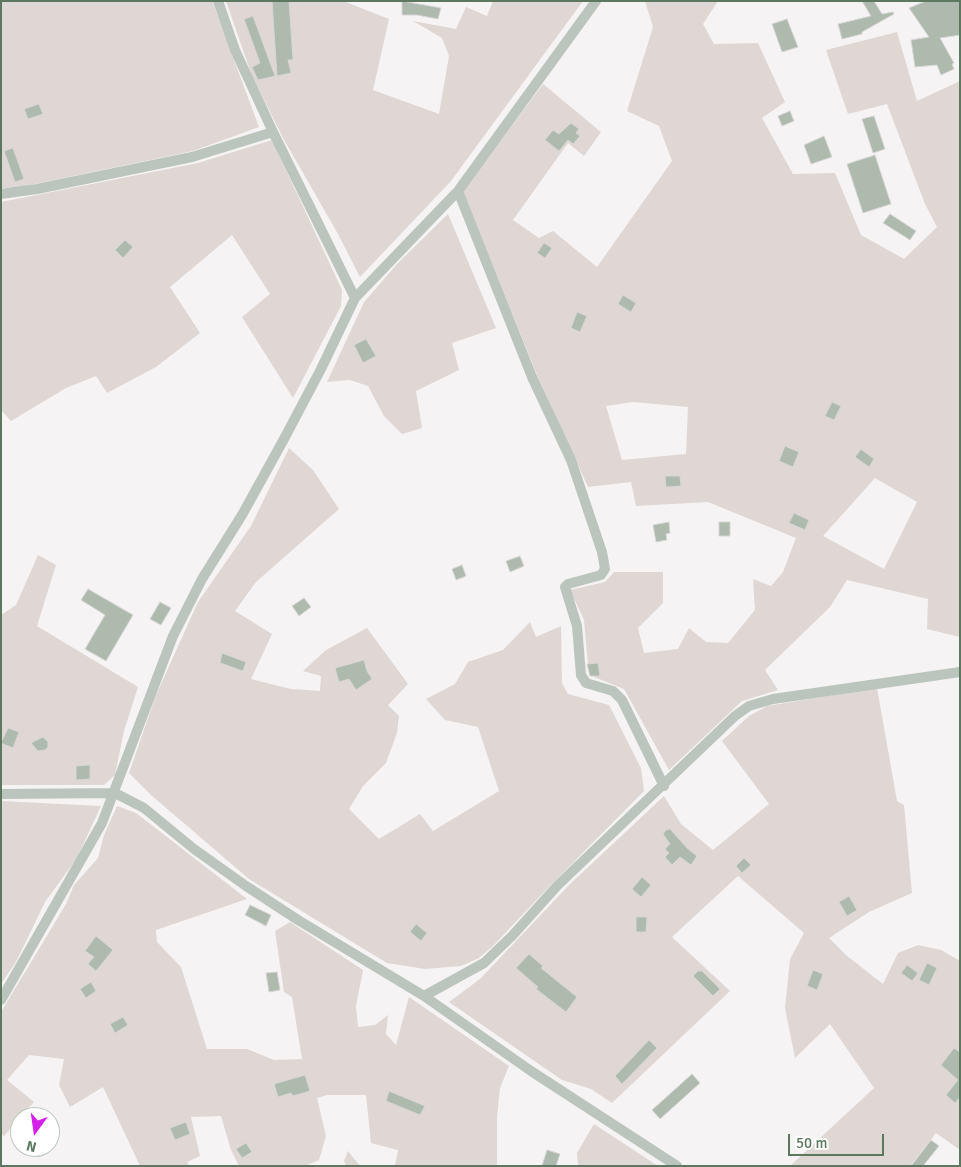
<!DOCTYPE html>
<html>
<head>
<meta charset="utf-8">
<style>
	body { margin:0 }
	#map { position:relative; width:961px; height:1167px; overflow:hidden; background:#f6f3f4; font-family:Signika,sans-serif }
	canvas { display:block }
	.frame { position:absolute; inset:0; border:2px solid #5c795f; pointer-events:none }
	.north { position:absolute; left:10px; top:1107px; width:50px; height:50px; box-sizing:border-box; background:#fff; border:1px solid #bec9bf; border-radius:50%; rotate:194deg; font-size:14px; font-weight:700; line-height:20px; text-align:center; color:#5c795f }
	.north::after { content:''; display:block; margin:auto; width:18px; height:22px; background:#d420e9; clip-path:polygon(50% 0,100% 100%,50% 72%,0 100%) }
	.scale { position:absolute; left:788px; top:1134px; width:96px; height:22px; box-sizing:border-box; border:2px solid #5c795f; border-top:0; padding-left:6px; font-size:15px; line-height:18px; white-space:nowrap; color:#5c795f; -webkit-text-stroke:4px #fff; paint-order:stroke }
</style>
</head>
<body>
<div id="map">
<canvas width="961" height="1167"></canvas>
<div class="frame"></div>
<div class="north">N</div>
<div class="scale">50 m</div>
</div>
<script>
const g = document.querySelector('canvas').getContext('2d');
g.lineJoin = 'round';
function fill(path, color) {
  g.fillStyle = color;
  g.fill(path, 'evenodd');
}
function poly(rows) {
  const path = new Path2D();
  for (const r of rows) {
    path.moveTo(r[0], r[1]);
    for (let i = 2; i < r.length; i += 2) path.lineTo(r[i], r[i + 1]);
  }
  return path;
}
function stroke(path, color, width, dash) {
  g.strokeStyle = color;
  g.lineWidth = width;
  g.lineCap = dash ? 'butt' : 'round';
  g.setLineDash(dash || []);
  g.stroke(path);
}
fill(poly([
	[1,1,212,1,259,127,193,151,11,189,1,188],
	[226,1,343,1,389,19,373,90,439,114,449,56,442,38,413,21,456,29,466,7,487,16,493,1,583,1,451,181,360,277,338,234,283,138,252,76],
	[645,1,718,1,703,24,714,44,758,43,785,102,762,118,793,174,835,173,861,235,904,259,937,227,925,204,887,104,848,114,826,50,897,32,917,101,960,81,960,637,927,629,928,599,847,580,830,607,765,670,778,690,742,701,669,770,624,689,589,675,584,620,570,590,605,582,614,572,663,572,663,603,638,628,644,653,678,649,689,628,706,642,728,643,755,610,753,579,771,586,783,572,796,538,708,502,636,506,631,482,588,487,537,375,463,191,543,84,601,132,584,156,568,143,513,220,539,238,553,231,597,267,672,161,659,126,627,111,653,27],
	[633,402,688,407,686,454,622,460,606,406],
	[875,478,917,502,884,569,823,536],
	[272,140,342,290,341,306,293,398,242,317,270,294,232,235,170,287,200,333,156,367,107,393,96,376,66,388,11,421,1,410,1,202,198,163],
	[448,214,496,328,452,343,459,370,416,391,422,428,402,434,384,416,368,386,350,380,327,382,364,302,398,263],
	[289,448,313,470,339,509,256,582,235,611,272,634,251,679,291,689,320,691,321,676,303,671,326,650,367,628,408,684,388,705,399,716,397,733,386,763,363,786,349,809,379,839,420,814,433,831,499,791,478,727,445,720,426,699,455,684,468,662,503,650,530,622,536,637,561,626,562,683,568,694,609,705,641,768,644,791,546,890,493,946,479,958,461,966,425,969,387,963,249,879,151,795,129,773,156,695,198,602,251,526],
	[38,555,56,565,37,626,138,687,124,731,115,775,104,785,1,785,1,615,16,605],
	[877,688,897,801,904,805,912,893,869,912,829,938,847,956,883,984,898,953,918,945,941,950,960,961,960,1150,936,1133,910,1166,790,1166,874,1088,830,1024,795,1058,785,1008,790,959,804,933,738,876,672,937,730,991,612,1103,591,1089,562,1080,449,1002,480,979,569,885,664,796,681,824,713,850,769,804,722,741,749,716,767,706],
	[1,801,101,806,77,858,45,902,16,962,1,984],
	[117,806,136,813,247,899,156,930,157,942,181,967,207,1049,247,1049,274,1060,302,1059,292,997,284,992,275,931,290,922,363,970,356,1006,358,1027,375,1025,388,1015,386,1034,396,1045,409,997,509,1066,500,1088,497,1117,497,1166,395,1166,398,1150,371,1143,366,1095,327,1095,317,1098,326,1136,319,1160,305,1166,239,1166,231,1150,221,1116,191,1117,200,1156,187,1162,189,1166,140,1166,103,1087,70,1107,59,1085,64,1059,29,1055,7,1080,34,1102,4,1136,1,1134,1,1012,66,904,74,885,98,858,104,835],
	[594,1124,658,1166,578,1166,577,1153],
	[348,1151,360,1166,346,1166,344,1161]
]), '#ded7d3');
const building = poly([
	[272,1,289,1,293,60,288,60,291,73,277,76,272,1],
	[402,1,441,8,438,19,417,15,402,15,402,1],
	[862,1,874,1,882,14,893,12,894,14,862,32,862,34,842,39,838,24,871,16,862,1],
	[926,1,960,1,960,35,940,38,954,63,952,64,954,69,941,75,937,65,915,67,911,40,929,37,909,8,926,1],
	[253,16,275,76,258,80,252,67,260,63,244,19,253,16],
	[787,19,798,47,782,52,772,24,787,19],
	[39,104,43,114,28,119,24,109,39,104],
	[790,111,794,121,782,126,778,116,790,111],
	[874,116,885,149,873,153,862,119,874,116],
	[571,123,579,129,576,133,580,136,573,144,568,140,559,151,545,140,553,130,559,134,571,123],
	[824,136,832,157,811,164,804,145,824,136],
	[13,148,24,179,15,182,4,151,13,148],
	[875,155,891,204,863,213,847,164,875,155],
	[890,214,916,231,910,240,883,223,890,214],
	[125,240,133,247,123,258,115,250,125,240],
	[544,243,552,248,545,258,537,253,544,243],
	[623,295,636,303,631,312,618,304,623,295],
	[577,312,587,316,580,332,571,328,577,312],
	[366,339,376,356,363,363,354,345,366,339],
	[832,402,841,406,834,420,825,416,832,402],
	[785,446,799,452,793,467,779,461,785,446],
	[861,449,874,459,869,467,855,457,861,449],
	[665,476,680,476,681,486,666,487,665,476],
	[794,513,809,520,805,530,789,523,794,513],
	[669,522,670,533,666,534,667,540,656,542,653,525,669,522],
	[719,522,730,522,730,536,719,536,719,522],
	[520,556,524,566,510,572,506,561,520,556],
	[462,565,466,576,456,580,452,569,462,565],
	[88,589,133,615,106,661,85,649,105,615,81,600,88,589],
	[304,598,311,607,299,616,292,606,304,598],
	[160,602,171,608,161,625,150,619,160,602],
	[222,653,246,662,243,671,220,663,222,653],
	[364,660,367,671,372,679,356,690,349,679,339,682,335,668,364,660],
	[598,663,600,676,590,676,587,664,598,663],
	[8,728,19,732,13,748,1,743,8,728],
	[43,737,48,742,48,747,45,750,38,751,31,743,43,737],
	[90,765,90,779,76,780,76,766,90,765],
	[670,829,687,848,697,856,691,865,680,857,672,865,665,857,669,853,665,849,670,844,663,834,666,830,670,829],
	[744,858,751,865,742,873,736,866,744,858],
	[642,877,651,885,641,897,632,889,642,877],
	[849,896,857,910,847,916,839,902,849,896],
	[250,905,271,915,266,926,245,915,250,905],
	[636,917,647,917,646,932,636,932,636,917],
	[416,924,427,933,421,941,410,932,416,924],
	[96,936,113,950,96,971,88,964,94,957,85,951,96,936],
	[529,954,543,966,541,968,577,997,566,1012,536,989,538,987,516,968,529,954],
	[927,963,937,968,929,985,919,980,927,963],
	[907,965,918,973,912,981,901,973,907,965],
	[813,970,823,974,817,990,807,986,813,970],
	[698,971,702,971,720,989,713,996,693,976,698,971],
	[277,972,280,990,269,992,266,973,277,972],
	[91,982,96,991,86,998,80,989,91,982],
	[123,1017,128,1025,115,1033,110,1024,123,1017],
	[649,1040,657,1048,622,1084,615,1076,649,1040],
	[954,1048,960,1052,960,1097,955,1103,946,1095,958,1080,941,1065,954,1048],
	[692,1074,700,1083,660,1119,652,1110,692,1074],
	[305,1075,310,1091,293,1096,291,1093,278,1097,274,1084,305,1075],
	[389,1091,425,1106,420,1115,386,1101,389,1091],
	[186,1122,190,1134,175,1140,170,1128,186,1122],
	[931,1140,939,1146,923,1166,911,1166,931,1140],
	[246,1143,252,1152,242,1158,236,1149,246,1143],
	[547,1150,560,1154,556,1166,542,1166,547,1150]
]);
fill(building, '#adbaad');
stroke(building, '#d8d5d6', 1);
stroke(poly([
	[458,191,532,377,571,460,602,552,605,569,601,575,568,584,565,587,577,626,581,675,586,683,613,691,622,700,664,786],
	[1,194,37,189,192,157,273,132],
	[355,298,458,191,596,1],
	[1,794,115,793,144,808,194,849,246,886,298,920,424,996,531,1071,677,1166],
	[424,996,484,963,512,936,558,885,735,716,749,706,773,699,960,672],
	[1,1000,102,823,173,636,202,579,242,515,284,439,321,369,355,298,273,132,235,50,218,1]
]), '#bcc5bd', 10);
</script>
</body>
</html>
